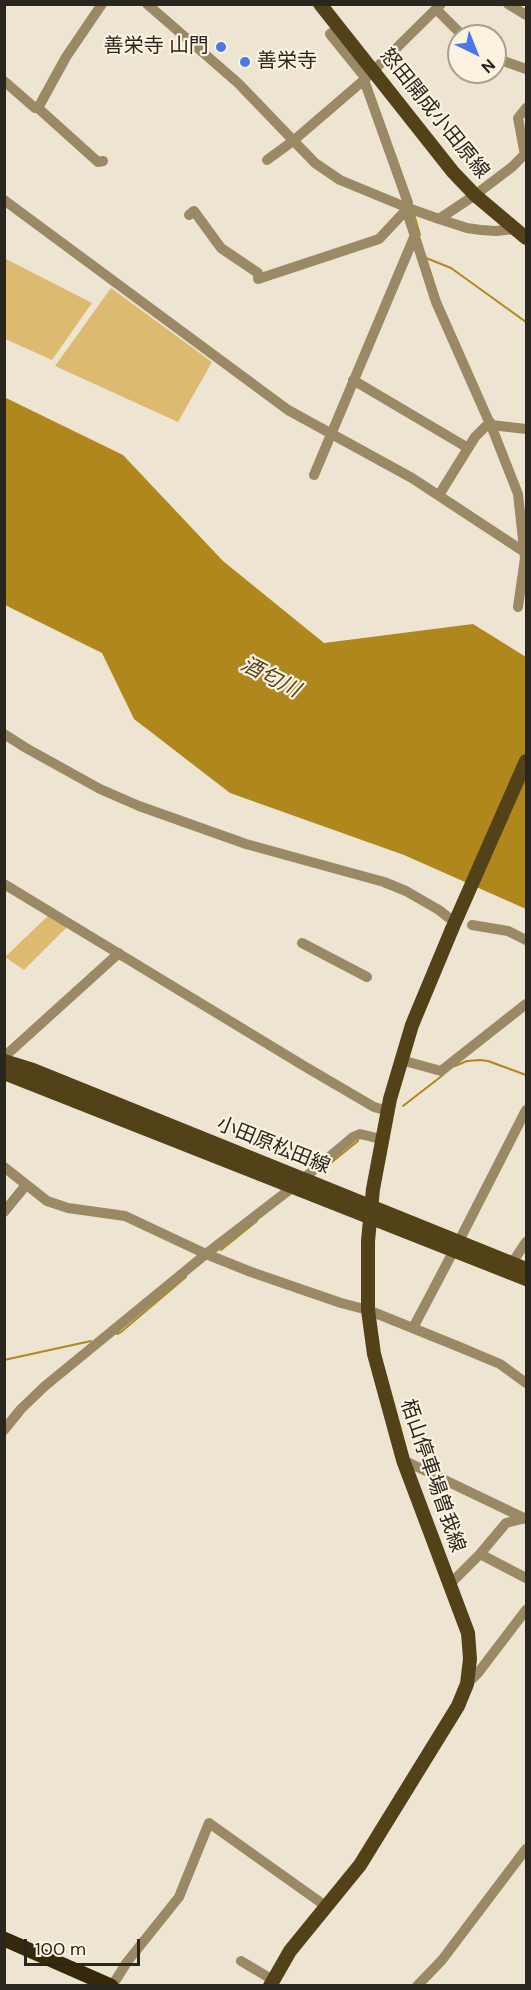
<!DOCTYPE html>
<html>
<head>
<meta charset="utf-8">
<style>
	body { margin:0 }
	#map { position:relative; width:531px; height:1990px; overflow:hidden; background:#ede5d2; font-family:"DM Sans",sans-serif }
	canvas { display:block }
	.frame { position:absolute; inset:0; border:6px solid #29261f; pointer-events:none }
	.north { position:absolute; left:447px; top:24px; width:60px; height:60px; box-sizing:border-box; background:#fbf2df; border:2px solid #a7a092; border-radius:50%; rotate:137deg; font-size:16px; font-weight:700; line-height:24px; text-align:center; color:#29261f }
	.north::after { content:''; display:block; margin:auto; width:21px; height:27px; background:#4c77ea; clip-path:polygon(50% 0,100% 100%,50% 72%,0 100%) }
	.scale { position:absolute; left:24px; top:1939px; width:116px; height:27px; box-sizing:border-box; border:3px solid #29261f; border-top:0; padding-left:8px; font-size:18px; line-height:21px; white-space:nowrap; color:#29261f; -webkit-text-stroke:4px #fbf2df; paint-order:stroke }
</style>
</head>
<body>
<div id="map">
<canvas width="531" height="1990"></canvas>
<div class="frame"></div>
<div class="north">N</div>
<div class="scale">100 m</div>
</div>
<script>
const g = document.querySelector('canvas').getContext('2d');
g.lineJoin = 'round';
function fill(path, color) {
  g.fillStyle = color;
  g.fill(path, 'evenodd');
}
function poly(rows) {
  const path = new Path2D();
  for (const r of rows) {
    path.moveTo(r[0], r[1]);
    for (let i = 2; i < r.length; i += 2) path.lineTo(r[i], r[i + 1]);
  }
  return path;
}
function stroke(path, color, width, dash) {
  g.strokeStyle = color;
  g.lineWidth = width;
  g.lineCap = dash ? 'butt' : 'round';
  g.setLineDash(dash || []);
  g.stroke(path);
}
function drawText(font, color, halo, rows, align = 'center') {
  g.font = font + ' "DM Sans","Noto Sans JP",sans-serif';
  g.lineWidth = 4.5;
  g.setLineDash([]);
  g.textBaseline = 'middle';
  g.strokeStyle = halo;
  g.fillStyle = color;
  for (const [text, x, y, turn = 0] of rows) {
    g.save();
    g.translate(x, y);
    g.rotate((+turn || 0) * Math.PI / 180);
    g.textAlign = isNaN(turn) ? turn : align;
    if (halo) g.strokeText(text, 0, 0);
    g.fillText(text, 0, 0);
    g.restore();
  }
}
fill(poly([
	[4,258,92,303,52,360,5,339],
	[111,288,212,362,178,422,55,366],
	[49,915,68,926,24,970,5,957]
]), '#dcba6f');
fill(poly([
	[4,397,123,455,223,561,324,643,473,624,526,657,526,909,404,855,230,793,134,719,102,653,5,605]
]), '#af871d');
stroke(poly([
	[414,214,420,235],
	[426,258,451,268,526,322],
	[455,1066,467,1061,480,1060,488,1061,526,1075],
	[403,1106,443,1075],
	[332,1162,358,1141],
	[221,1250,257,1221],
	[117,1334,121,1332,186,1277],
	[4,1360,91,1341]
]), '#af871d', 2);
stroke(poly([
	[147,4,238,83,315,163,340,180,408,208,439,219,475,195,512,167,526,153],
	[508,4,526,15],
	[436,9,463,36],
	[339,28,330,34,364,76,364,80,408,203,407,212,436,302,494,433,518,494,525,558,518,607],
	[495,58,526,69],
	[4,81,35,108,38,108,66,57,102,4],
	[38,108,98,162,103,161],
	[525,155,518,118,526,108],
	[267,160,293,141,364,80,441,4],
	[4,200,288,410,412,478,526,553],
	[189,215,194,211,221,248,258,273,258,279,379,239,408,208],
	[439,219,467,228,481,230,496,231,514,229],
	[353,380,468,448],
	[491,425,526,429],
	[314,475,415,235],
	[439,495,475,437,490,422],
	[4,734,26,748,100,789,139,806,246,844,384,882,406,891,439,910,449,918],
	[4,884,304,1066,374,1107,388,1111],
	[472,925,508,931,526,940],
	[302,943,367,977],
	[4,1057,119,953],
	[401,1060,441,1071,526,1004],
	[4,1167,47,1201,68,1208,125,1216,206,1254,251,1272,341,1303,368,1310,457,1346,500,1364,526,1383],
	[303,1179,353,1137,360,1134,381,1139],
	[4,1212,26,1185],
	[459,1241,526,1110],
	[512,1263,526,1242],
	[413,1328,454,1250],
	[4,1430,21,1409,45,1386,206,1254,293,1187],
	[403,1460,526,1519],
	[480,1554,526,1578],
	[450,1584,480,1554,506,1523,526,1518],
	[467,1684,478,1673,526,1610],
	[241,1961,273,1980],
	[112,1986,127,1962,179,1897,209,1823,327,1907],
	[417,1986,442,1960,526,1849]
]), '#9b8965', 10);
stroke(poly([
	[320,4,453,172,475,195,526,238],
	[4,1061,33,1070,526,1269],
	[4,1073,526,1279],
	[270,1986,290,1951,360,1865,458,1706,467,1684,470,1659,468,1633,403,1460,374,1354,368,1310,368,1241,373,1189,390,1099,412,1025,452,929]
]), '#534117', 14);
stroke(poly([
	[4,1939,111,1986]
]), '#36290a', 15);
stroke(poly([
	[452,929,526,761]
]), '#534117', 14);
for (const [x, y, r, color] of [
	[221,47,6,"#4c77ea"],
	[245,62,6,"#4c77ea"]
]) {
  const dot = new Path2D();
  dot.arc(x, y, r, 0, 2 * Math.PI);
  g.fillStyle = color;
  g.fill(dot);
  stroke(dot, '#fbf2df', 2);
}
drawText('20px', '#29261f', '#fbf2df', [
	["善栄寺 山門",209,47],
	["善栄寺",257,62,"left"]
], 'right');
drawText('20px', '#29261f', '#fbf2df', [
	["怒田開成小田原線",434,114,51],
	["小田原松田線",273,1146,22],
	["栢山停車場曽我線",432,1476,71]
]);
drawText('italic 21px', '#55431b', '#fbf2df', [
	["酒匂川",270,678,27]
]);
</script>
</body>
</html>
